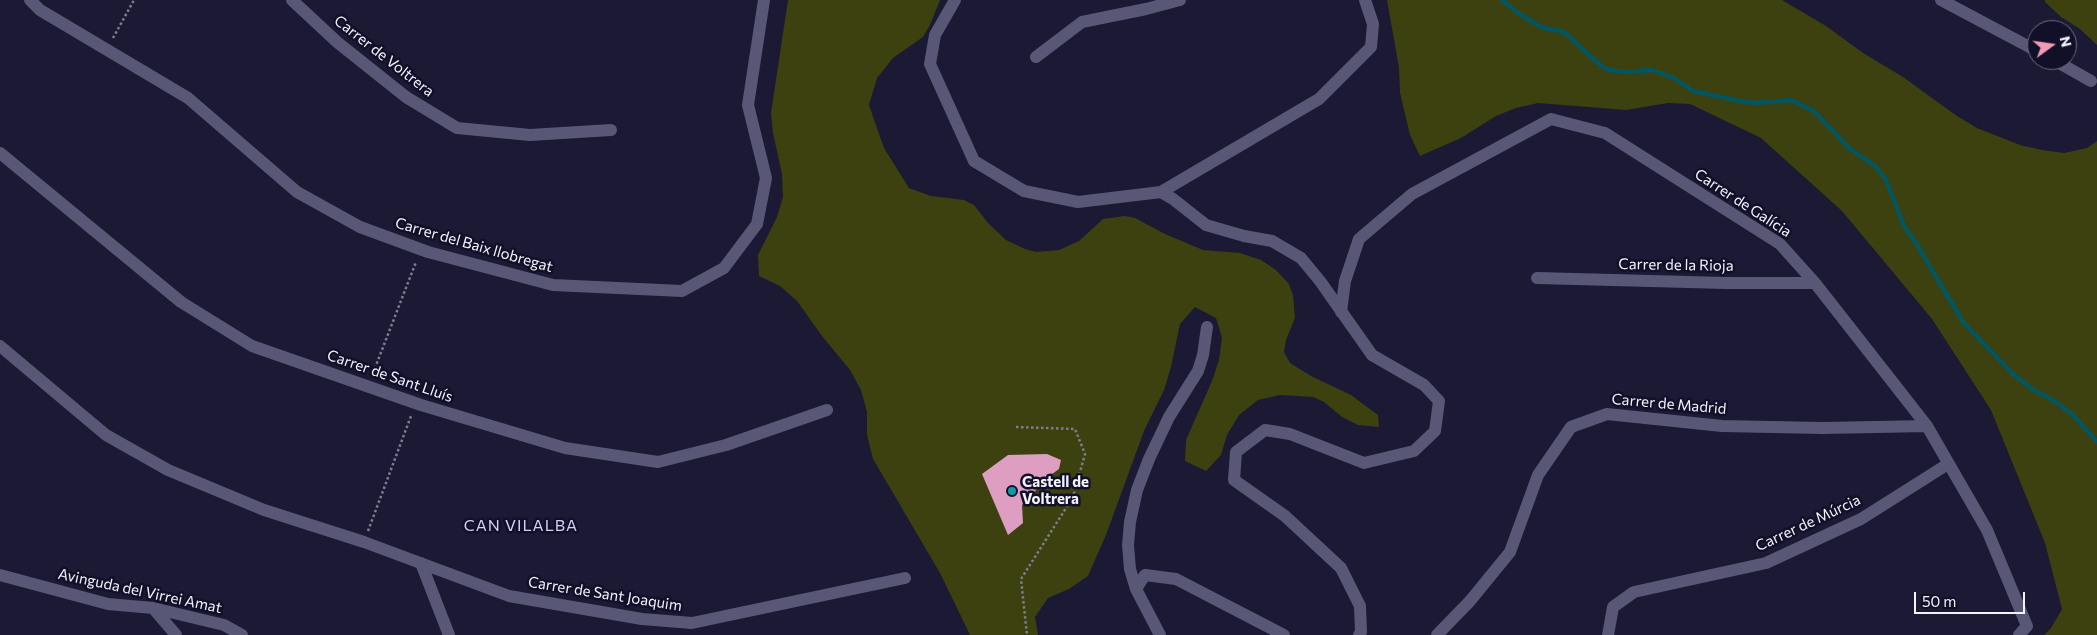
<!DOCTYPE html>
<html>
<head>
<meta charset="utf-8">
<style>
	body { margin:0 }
	#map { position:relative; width:2097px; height:635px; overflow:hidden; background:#1b1933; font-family:Commissioner,sans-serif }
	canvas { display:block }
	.north { position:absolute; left:2027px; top:20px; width:50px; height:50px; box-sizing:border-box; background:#121029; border:1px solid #6c6b7e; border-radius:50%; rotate:76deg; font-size:14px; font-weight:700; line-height:20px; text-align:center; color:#f2f3fe }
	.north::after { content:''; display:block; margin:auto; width:18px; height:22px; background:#f09ab5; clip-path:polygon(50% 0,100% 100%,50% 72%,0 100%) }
	.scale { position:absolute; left:1914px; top:592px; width:111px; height:22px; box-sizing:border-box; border:2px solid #f2f3fe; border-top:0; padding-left:6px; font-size:15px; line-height:18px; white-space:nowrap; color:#f2f3fe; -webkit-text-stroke:4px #121029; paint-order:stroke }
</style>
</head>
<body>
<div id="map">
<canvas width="2097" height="635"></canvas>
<div class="north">N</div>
<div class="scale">50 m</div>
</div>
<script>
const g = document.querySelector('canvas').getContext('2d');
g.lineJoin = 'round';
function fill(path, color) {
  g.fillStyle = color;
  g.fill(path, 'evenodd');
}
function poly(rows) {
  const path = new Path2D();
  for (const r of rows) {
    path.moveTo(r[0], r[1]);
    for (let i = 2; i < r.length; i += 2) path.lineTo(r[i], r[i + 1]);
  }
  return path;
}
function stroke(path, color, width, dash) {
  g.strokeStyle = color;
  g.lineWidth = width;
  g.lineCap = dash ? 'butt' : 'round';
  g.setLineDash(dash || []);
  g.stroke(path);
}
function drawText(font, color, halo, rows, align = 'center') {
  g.font = font + ' Commissioner,sans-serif';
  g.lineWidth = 5;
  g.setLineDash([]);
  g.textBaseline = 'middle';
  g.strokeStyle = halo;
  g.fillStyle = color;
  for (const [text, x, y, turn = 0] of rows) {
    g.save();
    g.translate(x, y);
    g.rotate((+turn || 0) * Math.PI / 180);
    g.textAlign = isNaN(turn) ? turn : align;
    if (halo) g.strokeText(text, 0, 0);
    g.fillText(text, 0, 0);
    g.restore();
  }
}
fill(poly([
	[788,0,940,0,930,25,923,37,893,58,877,78,869,105,884,148,909,188,931,196,964,200,974,205,988,223,1006,240,1025,249,1036,252,1059,250,1079,241,1103,219,1125,216,1135,218,1165,234,1203,250,1240,253,1261,260,1276,270,1289,284,1293,295,1295,318,1286,340,1284,352,1290,363,1311,376,1351,395,1378,415,1379,427,1358,425,1342,417,1324,402,1313,397,1280,395,1258,400,1239,415,1227,435,1221,455,1206,471,1185,461,1186,440,1212,381,1219,360,1222,338,1216,318,1195,307,1180,324,1171,367,1164,390,1144,431,1106,535,1088,576,1069,589,1048,598,1035,617,1038,635,970,635,940,573,873,459,867,435,867,412,861,390,850,370,822,336,797,301,780,286,759,276,758,255,777,217,783,197,782,174,773,133,771,113],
	[1387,0,1782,0,1826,26,1863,53,1903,77,1957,116,1977,128,2020,145,2042,150,2064,153,2087,148,2097,141,2097,635,2044,635,2051,628,2062,609,2045,543,1991,410,1932,319,1842,211,1761,138,1690,104,1668,103,1626,110,1538,103,1516,108,1496,116,1461,138,1420,156,1410,135,1400,93,1399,68],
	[2045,0,2097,0,2097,45,2080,29,2061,17,2045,2]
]), '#3c410f');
stroke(poly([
	[1502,0,1518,13,1541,27,1564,32,1598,63,1608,70,1629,72,1652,70,1674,78,1693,91,1744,102,1757,103,1791,100,1814,111,1849,148,1876,167,1886,180,1904,226,1916,243,1963,322,2013,374,2032,389,2056,402,2074,416,2097,442]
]), '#035660', 4.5);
fill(poly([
	[1047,454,1061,460,1059,469,1048,477,1022,505,1023,523,1008,535,982,474,1008,455]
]), '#dd9ec1');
stroke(poly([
	[113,38,134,0],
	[373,373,416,262],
	[1016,427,1075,429,1085,454,1073,497,1021,579,1027,635],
	[368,531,411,416]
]), '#7e7d90', 2.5, [2.5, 2.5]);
stroke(poly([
	[30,0,40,10,188,98,297,192,360,227,428,252,553,285,682,291,724,268,757,224,766,178,748,105,764,0],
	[292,0,337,42,406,97,457,128,530,135,611,130],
	[955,0,935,35,930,64,974,161,1024,191,1078,202,1161,192,1319,99,1371,47,1373,24,1365,0],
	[1941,0,2037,51],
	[1036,57,1082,22,1146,9,1180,0],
	[2054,60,2091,81],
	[0,153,181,302,252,346,421,405,565,448,658,462,726,445,827,410],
	[1161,192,1173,199,1206,225,1244,236,1272,241,1301,258,1320,281,1372,355,1424,385,1439,401,1435,431,1414,451,1364,463,1290,434,1265,430,1236,452,1234,480,1285,516,1341,568,1360,606,1361,632,1359,635],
	[1537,278,1726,283,1815,283],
	[1341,312,1345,281,1359,239,1412,194,1551,119,1605,133,1780,244,1815,283,1927,426,1987,530,2027,626,2019,635],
	[0,346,106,435,168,470,264,510,364,542,509,596,642,619,692,623,905,578],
	[421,563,449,635],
	[0,575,108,604,153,608,224,625,242,635],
	[1136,589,1145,575,1176,579,1284,635],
	[153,608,176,635],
	[1160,635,1136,589,1130,569,1128,545,1130,522,1137,490,1149,459,1169,417,1198,371,1203,355,1207,327],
	[1437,635,1470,601,1510,552,1538,475,1571,427,1607,414,1722,426,1823,428,1927,426],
	[1608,635,1613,607,1634,592,1766,563,1861,519,1948,464]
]), '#585776', 12);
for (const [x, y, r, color] of [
	[1012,491,5,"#0f9aa8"]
]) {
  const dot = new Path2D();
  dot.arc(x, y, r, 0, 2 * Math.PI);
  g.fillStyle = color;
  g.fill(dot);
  stroke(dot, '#121029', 2);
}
drawText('15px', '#f2f3fe', '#121029', [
	["Carrer de Voltrera",384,56,38],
	["Carrer de Galícia",1743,203,33],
	["Carrer del Baix llobregat",474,245,16],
	["Carrer de la Rioja",1676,265,1],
	["Carrer de Sant Lluís",390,376,19],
	["Carrer de Madrid",1669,404,5],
	["Carrer de Múrcia",1808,523,-25],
	["Avinguda del Virrei Amat",140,591,12],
	["Carrer de Sant Joaquim",605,594,9]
]);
drawText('bold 15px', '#f2f3fe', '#121029', [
	["Castell de",1022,482],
	["Voltrera",1022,499]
], 'left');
g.letterSpacing = '1px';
drawText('16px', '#d0d1f5', '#121029', [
	["CAN VILALBA",521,526]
]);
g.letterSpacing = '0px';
</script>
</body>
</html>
